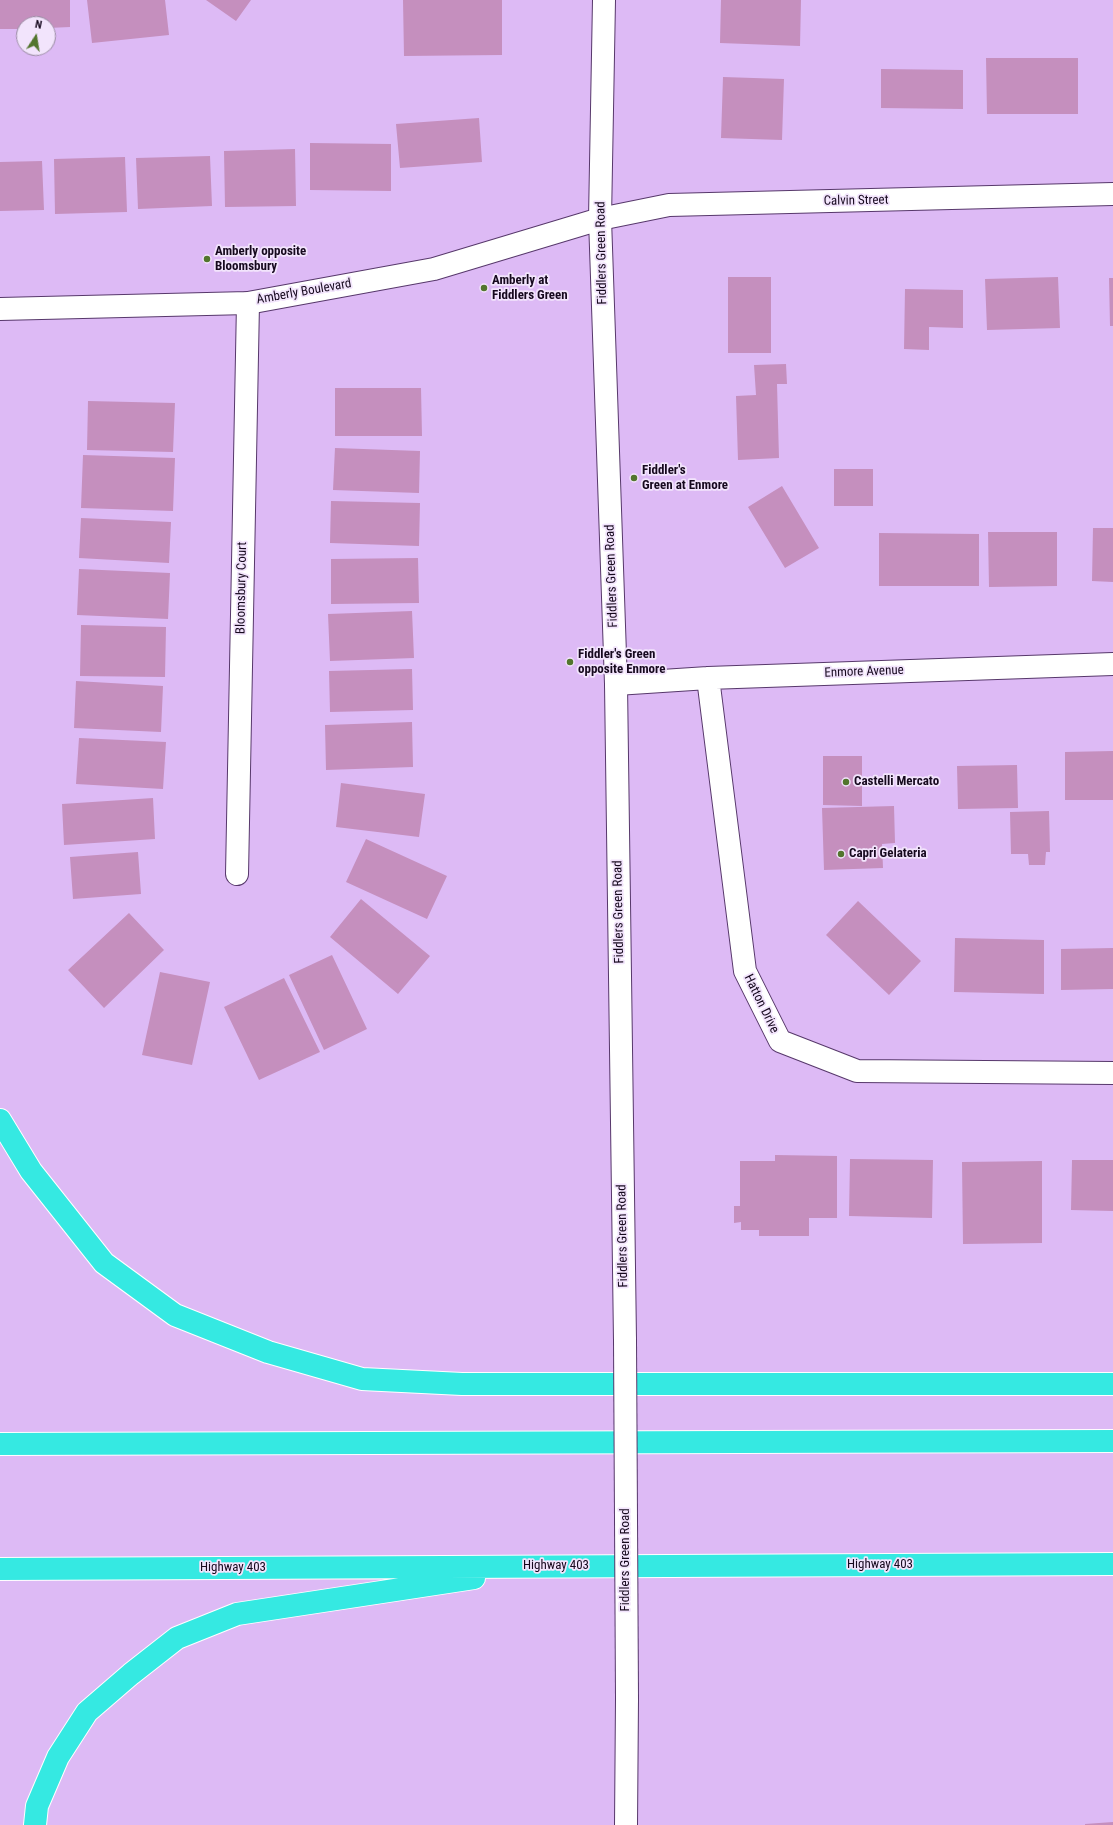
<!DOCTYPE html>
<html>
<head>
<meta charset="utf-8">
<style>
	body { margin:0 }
	#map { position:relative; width:1113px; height:1825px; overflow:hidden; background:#ddbaf5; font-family:"Roboto Condensed",sans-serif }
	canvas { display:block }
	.north { position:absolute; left:16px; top:16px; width:40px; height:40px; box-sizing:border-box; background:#f2e4fc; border:1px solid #9a8ca3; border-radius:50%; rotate:12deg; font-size:11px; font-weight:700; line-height:16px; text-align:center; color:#16091e }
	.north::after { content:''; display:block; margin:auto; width:14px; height:18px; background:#52752d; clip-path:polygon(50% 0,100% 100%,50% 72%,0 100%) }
</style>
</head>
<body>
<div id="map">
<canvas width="1113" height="1825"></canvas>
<div class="north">N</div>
</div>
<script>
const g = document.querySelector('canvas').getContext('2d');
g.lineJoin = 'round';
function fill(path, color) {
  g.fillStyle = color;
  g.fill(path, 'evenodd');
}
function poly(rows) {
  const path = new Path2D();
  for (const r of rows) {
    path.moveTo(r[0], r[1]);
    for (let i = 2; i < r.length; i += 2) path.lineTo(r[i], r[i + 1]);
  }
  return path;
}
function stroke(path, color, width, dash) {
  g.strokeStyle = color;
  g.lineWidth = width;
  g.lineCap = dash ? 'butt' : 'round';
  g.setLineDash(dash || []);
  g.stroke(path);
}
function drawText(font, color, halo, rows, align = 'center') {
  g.font = font + ' "Roboto Condensed",sans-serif';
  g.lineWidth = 3.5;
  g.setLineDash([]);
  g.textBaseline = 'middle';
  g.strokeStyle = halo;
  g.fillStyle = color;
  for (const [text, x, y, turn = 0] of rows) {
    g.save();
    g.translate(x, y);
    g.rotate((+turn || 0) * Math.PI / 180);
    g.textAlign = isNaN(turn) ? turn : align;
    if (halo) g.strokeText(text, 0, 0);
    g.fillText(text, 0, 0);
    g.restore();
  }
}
fill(poly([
	[0,0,70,0,70,27,48,28,48,24,24,24,24,29,0,29],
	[87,0,165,0,169,35,92,43],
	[206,0,251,0,236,21],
	[403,0,502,0,502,55,404,56],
	[721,0,801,0,800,46,720,43],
	[986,58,1078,58,1078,114,987,114],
	[881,69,963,70,963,109,881,108],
	[723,77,784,79,782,140,721,138],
	[479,118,482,162,400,168,396,124],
	[310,143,391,144,391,191,310,190],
	[295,149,296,206,225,207,224,151],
	[210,156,212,206,138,209,136,158],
	[125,157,127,212,55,214,54,159],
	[42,161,44,210,0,211,0,162],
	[728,277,771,277,771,353,728,353],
	[1058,277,1060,328,987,330,985,279],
	[1109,278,1113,278,1113,326,1110,326],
	[905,289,963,290,963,328,929,327,929,350,904,349],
	[786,364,787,384,777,384,779,458,738,460,736,396,756,395,754,365],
	[335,388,421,388,422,436,335,436],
	[88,401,175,403,173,452,87,450],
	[335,448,420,451,419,493,333,490],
	[83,455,175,458,173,511,81,508],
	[834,469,873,469,873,506,834,506],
	[782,486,819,548,785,568,748,507],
	[331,501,420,503,419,546,330,543],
	[81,518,171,522,169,563,79,558],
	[1093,528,1113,528,1113,582,1092,581],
	[988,532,1057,532,1057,586,989,587],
	[879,533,979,534,979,586,879,586],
	[418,558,419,603,331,604,331,559],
	[79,569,170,573,168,619,77,615],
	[412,611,414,658,330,661,328,614],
	[81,625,166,627,165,677,80,676],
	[412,669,413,710,330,712,329,671],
	[76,681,163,686,161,732,74,728],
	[412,722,413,767,326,770,325,725],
	[79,738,166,742,163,789,76,784],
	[1113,751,1113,800,1065,800,1065,752],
	[823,756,862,756,862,806,823,805],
	[1017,765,1018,808,958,809,957,766],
	[341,783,425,794,419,837,336,827],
	[153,798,155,839,64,845,62,804],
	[894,806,895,843,882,844,883,868,824,870,822,808],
	[1049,811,1050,852,1046,852,1045,865,1029,865,1028,854,1011,854,1010,812],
	[366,839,447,876,427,919,346,882],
	[138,852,141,894,73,899,70,857],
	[361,899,430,956,398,994,330,937],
	[858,901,921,961,889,995,826,935],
	[129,913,164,950,104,1008,68,970],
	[955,938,1044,940,1044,994,954,992],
	[1113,948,1113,989,1061,990,1061,949],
	[332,955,367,1029,324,1050,289,975],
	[160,972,210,982,192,1065,142,1055],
	[284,978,320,1052,259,1080,224,1007],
	[775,1155,837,1156,837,1218,809,1218,809,1236,759,1236,759,1230,741,1230,741,1222,734,1223,734,1206,740,1206,740,1161,775,1161],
	[850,1159,933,1160,932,1218,849,1216],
	[1072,1160,1113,1160,1113,1211,1071,1210],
	[1042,1161,1042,1243,963,1244,962,1162],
	[1113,1822,1113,1825,1085,1825,1085,1824]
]), '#c58fbe');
const street = poly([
	[600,219,669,205,1113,194],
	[708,678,745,971,780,1041,857,1071,1113,1073],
	[616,684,708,678,1113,664],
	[237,874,248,303]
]);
const secondary = poly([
	[604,0,600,219,616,684,625,1340],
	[0,309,248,303,434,269,600,219],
	[626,1825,627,1699]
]);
const highway = poly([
	[0,1120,31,1171,104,1263,175,1315,268,1352,362,1379,462,1384,1113,1384],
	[0,1444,1113,1441],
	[0,1569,1113,1564],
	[35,1825,37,1806,58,1757,87,1712,131,1674,177,1638,237,1614,474,1578]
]);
stroke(street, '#57386b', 24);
stroke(secondary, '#57386b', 24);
stroke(highway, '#fff', 24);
stroke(street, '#fff', 22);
stroke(secondary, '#fff', 22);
stroke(highway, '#35e9e2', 22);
const secondaryBridge = poly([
	[625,1340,627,1699]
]);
stroke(secondaryBridge, '#57386b', 24, []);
stroke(secondaryBridge, '#fff', 22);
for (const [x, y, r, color] of [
	[207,259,4,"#52752d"],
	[484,288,4,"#52752d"],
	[634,478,4,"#52752d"],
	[570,662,4,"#52752d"],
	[846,782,4,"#52752d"],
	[841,854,4,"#52752d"]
]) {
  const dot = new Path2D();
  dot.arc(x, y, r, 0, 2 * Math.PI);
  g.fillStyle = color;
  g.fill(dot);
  stroke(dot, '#f2e4fc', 1.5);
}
drawText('13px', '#16091e', '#f2e4fc', [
	["Calvin Street",856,201,-1],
	["Fiddlers Green Road",602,253,-91],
	["Amberly Boulevard",304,292,-10],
	["Fiddlers Green Road",612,576,-92],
	["Bloomsbury Court",242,588,-89],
	["Enmore Avenue",864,672,-2],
	["Fiddlers Green Road",619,912,-91],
	["Hatton Drive",761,1004,64],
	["Fiddlers Green Road",623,1236,-91],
	["Fiddlers Green Road",626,1560,-90],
	["Highway 403",880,1565],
	["Highway 403",556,1566],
	["Highway 403",233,1568]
]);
drawText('bold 13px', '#16091e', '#f2e4fc', [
	["Amberly opposite",215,252],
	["Bloomsbury",215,267],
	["Amberly at",492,281],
	["Fiddlers Green",492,296],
	["Fiddler's",642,471],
	["Green at Enmore",642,486],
	["Fiddler's Green",578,655],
	["opposite Enmore",578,670],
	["Castelli Mercato",854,782],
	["Capri Gelateria",849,854]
], 'left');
</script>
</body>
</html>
